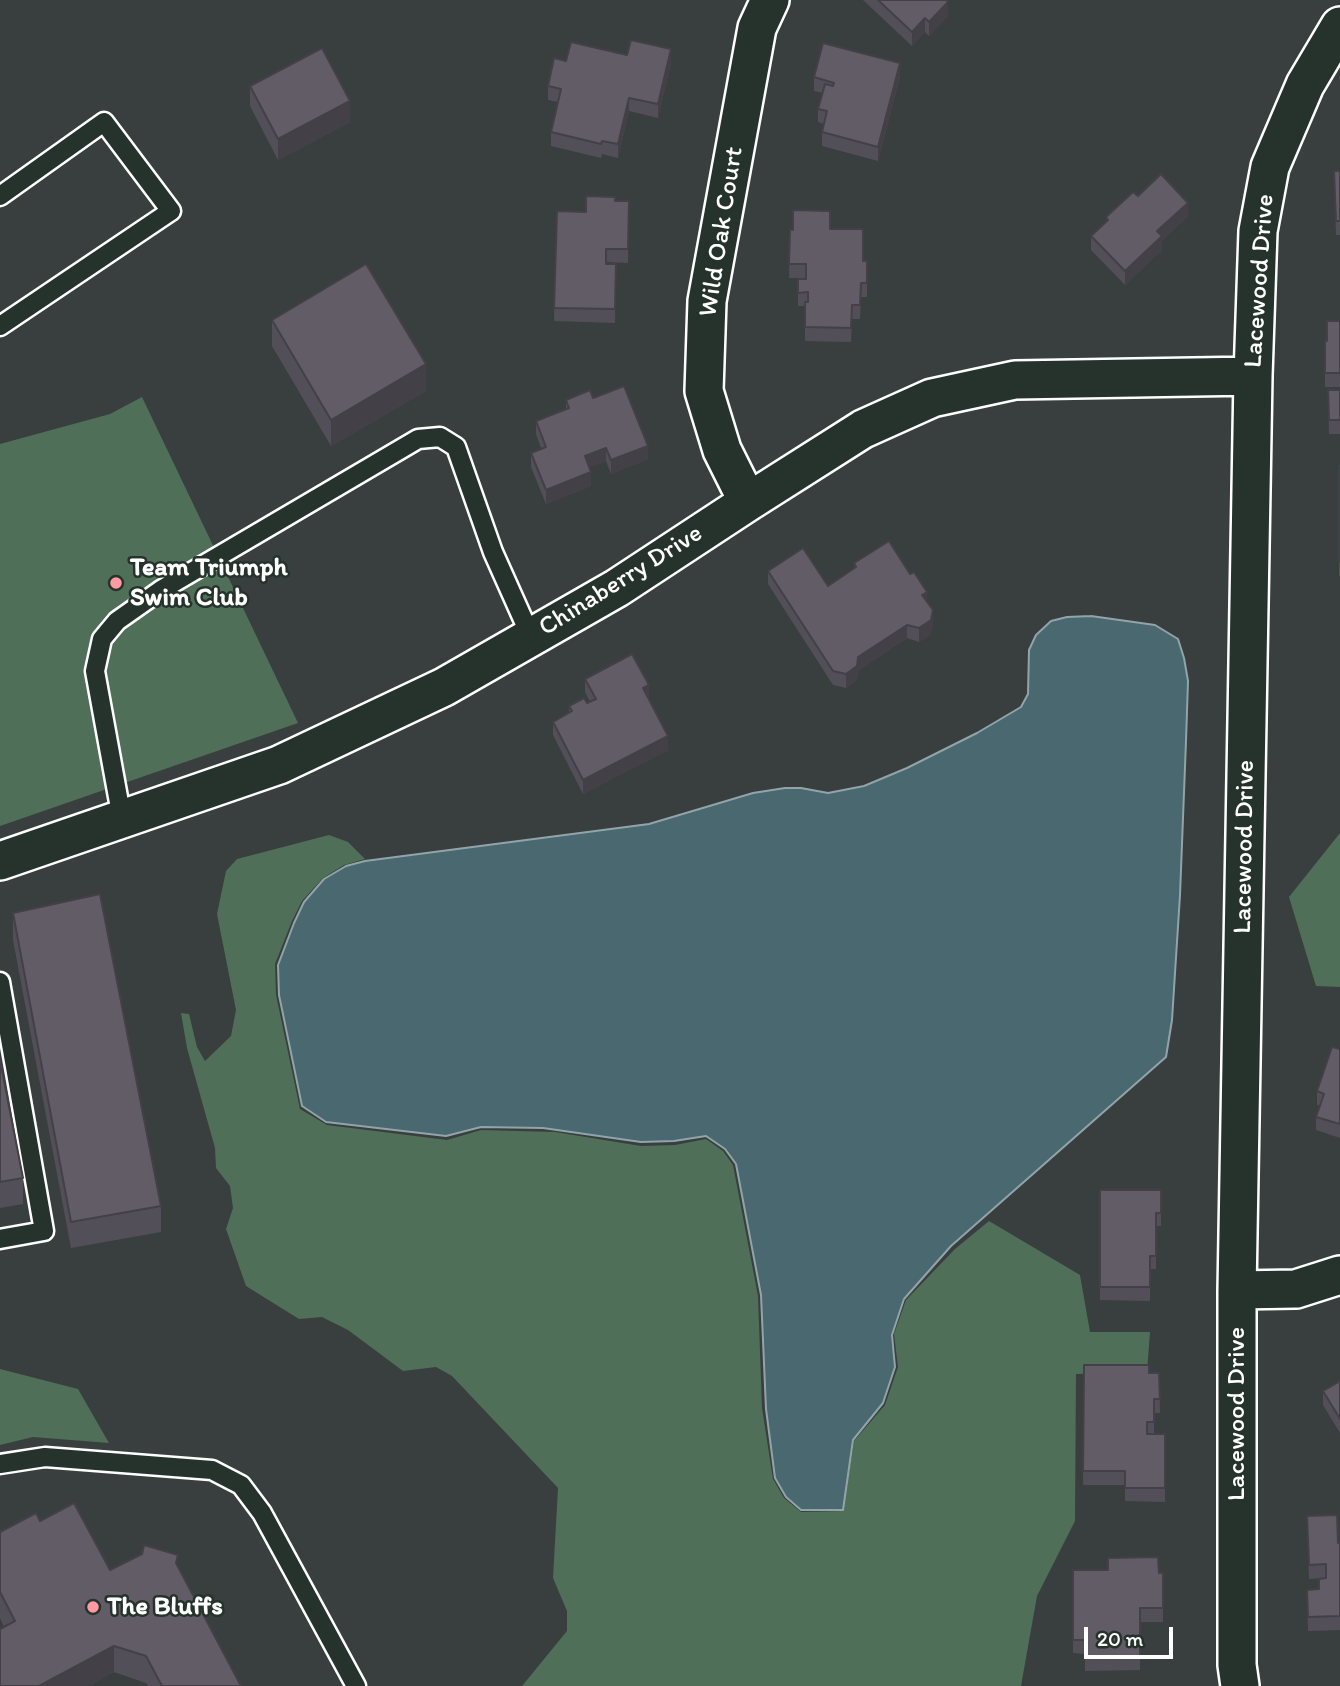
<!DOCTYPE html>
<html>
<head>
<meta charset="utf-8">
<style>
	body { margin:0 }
	#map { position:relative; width:1340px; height:1686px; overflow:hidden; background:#383f3e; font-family:Itim,sans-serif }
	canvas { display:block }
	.scale { position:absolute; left:1084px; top:1627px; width:89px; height:32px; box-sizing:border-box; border:4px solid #fff; border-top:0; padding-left:9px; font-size:21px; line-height:24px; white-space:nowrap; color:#fff; -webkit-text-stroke:5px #26332d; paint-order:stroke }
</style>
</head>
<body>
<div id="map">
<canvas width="1340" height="1686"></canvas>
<div class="scale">20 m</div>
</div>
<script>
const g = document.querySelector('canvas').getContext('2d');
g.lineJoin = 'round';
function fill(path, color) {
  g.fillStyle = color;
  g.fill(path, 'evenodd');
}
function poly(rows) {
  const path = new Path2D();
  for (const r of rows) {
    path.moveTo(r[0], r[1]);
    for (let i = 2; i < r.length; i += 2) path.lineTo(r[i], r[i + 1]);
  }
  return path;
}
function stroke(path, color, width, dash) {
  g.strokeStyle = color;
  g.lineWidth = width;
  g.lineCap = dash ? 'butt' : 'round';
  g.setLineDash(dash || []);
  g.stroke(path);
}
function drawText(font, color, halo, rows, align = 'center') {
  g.font = font + ' Itim,sans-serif';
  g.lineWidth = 5;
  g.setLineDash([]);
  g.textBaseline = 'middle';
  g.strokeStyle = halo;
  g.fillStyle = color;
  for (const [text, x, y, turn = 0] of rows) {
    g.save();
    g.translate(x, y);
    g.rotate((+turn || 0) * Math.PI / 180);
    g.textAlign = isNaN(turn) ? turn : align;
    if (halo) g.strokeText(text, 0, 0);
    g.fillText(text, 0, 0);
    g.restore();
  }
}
fill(poly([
	[142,397,298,723,0,826,0,444,110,414],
	[1340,833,1340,987,1316,986,1289,897],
	[329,835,348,842,365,859,344,865,323,878,302,901,292,921,275,964,276,995,300,1109,327,1125,447,1140,481,1130,555,1132,641,1146,675,1145,706,1139,723,1151,733,1165,758,1296,762,1408,773,1479,784,1498,801,1512,843,1511,854,1441,885,1405,898,1367,894,1334,906,1300,955,1249,989,1221,1080,1275,1090,1332,1150,1332,1147,1372,1076,1374,1075,1521,1037,1596,1021,1686,522,1686,567,1631,567,1611,553,1578,558,1488,452,1376,436,1367,403,1371,348,1330,322,1317,299,1319,246,1286,226,1229,233,1208,230,1186,216,1168,215,1148,187,1048,181,1013,189,1014,197,1047,205,1061,231,1036,236,1010,217,914,226,871,237,859],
	[0,1369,78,1389,109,1443,33,1437,0,1445]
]), '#506f58');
const water = poly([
	[1091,616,1155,625,1178,639,1184,658,1188,681,1186,741,1180,895,1172,1020,1166,1057,951,1246,904,1299,892,1335,895,1367,883,1403,853,1440,843,1510,801,1510,786,1497,775,1478,766,1409,761,1295,736,1164,725,1149,706,1136,674,1141,641,1142,543,1128,481,1127,446,1136,326,1122,302,1106,279,995,278,965,294,923,304,902,324,879,346,866,365,861,649,824,753,793,785,788,801,788,828,793,864,786,907,768,977,733,1021,707,1028,694,1029,650,1036,635,1051,621,1067,617,1091,616]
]);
fill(water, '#4a6870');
stroke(water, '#92a4a9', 2);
const service = poly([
	[0,196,104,122,171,211,0,326],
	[122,819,95,671,102,639,117,621,161,590,418,439,440,437,456,447,493,552,531,637],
	[0,982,44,1231,0,1239],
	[0,1464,45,1457,212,1470,241,1485,262,1513,356,1686]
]);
const minor = poly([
	[748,502,722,450,704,391,707,301,757,28,770,0],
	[0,861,279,765,444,687,617,588,748,502,863,429,932,398,1015,380,1253,376],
	[1237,1290,1296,1289,1340,1275],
	[1240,1686,1237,1665,1237,1290,1253,376,1258,231,1270,167,1305,85,1340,26]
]);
stroke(service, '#fff', 23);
stroke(minor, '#fff', 42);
stroke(service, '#26332d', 18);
stroke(minor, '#26332d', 37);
fill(poly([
	[863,0,946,0,948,16,929,36,925,32,912,46],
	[627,55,671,63,658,118,629,111,618,158,602,154,601,158,551,146,551,132,558,102,548,100,548,86,566,61],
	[814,77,900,77,878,161,822,146,822,132,824,124,818,122,818,109,823,93,814,91],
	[250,86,350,122,278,160,250,106],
	[1334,171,1340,171,1340,235,1336,235],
	[1138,196,1188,216,1162,241,1162,250,1125,285,1091,250,1091,236,1106,221,1106,217],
	[615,201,629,201,628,263,606,262,606,264,616,264,615,323,554,321,557,211,586,212],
	[790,229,830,229,863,261,867,261,867,297,861,297,860,319,852,319,851,342,805,341,805,306,798,306,798,279,806,279,806,278,789,278],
	[272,320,426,391,331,446,272,346],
	[1340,321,1340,387,1325,387,1325,341,1327,341],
	[1328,390,1340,390,1340,434,1329,434],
	[593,398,648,459,611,474,606,461,589,468,591,486,546,504,531,467,531,453,541,448,536,434,536,421,566,409,566,400],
	[1339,466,1340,466,1340,576,1339,576],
	[854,563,927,602,933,624,931,634,919,642,907,638,858,671,857,680,846,688,833,685,768,584,768,571,828,586,854,569],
	[585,679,648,699,668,750,583,794,553,735,553,722,569,713,569,706,587,703,590,702,585,692],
	[13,913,161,1206,161,1232,71,1248,13,940],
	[1340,1049,1340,1138,1316,1130,1316,1117,1320,1106,1317,1105,1317,1091],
	[0,1060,23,1178,23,1204,0,1208],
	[1100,1190,1161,1190,1161,1226,1156,1226,1156,1269,1150,1269,1150,1301,1100,1300],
	[1084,1365,1149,1373,1159,1373,1160,1413,1154,1413,1154,1434,1165,1434,1165,1502,1125,1501,1125,1485,1083,1485],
	[1340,1381,1340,1433,1323,1405,1323,1391],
	[1307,1529,1340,1543,1340,1630,1308,1631,1307,1590,1319,1589,1319,1579,1326,1578,1309,1579],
	[0,1532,110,1570,178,1567,241,1686,148,1686,146,1683,114,1672,88,1686,0,1686,4,1627,0,1618],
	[1073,1570,1108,1570,1163,1573,1163,1622,1140,1622,1140,1670,1085,1671,1085,1654,1073,1653]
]), '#534f58');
fill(poly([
	[948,2,948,16,929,36,929,22],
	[925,18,925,32,912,46,912,32],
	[671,49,671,63,658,118,658,104],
	[900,63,900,77,878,161,878,147],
	[629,98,629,111,618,158,618,144],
	[350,101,350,122,278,160,278,139],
	[1188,203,1188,216,1162,241,1162,250,1125,285,1125,271,1157,231],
	[426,364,426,391,331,446,331,420],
	[648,446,648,459,611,474,611,460],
	[606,448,606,461,585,470,585,456],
	[591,472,591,486,546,504,546,490],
	[927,592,927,606,922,595],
	[933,610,933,624,931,634,919,642,919,628],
	[907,625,907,638,858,671,857,680,846,688,846,674,858,657],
	[649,685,649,699,643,688],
	[668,736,668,750,583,794,583,780],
	[114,1646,114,1672,88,1686,39,1686]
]), '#444047');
const building = poly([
	[878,0,946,0,948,2,929,22,925,18,912,32,878,0],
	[631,40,671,49,658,104,629,98,618,144,602,141,601,144,551,132,561,89,548,86,554,58,566,61,571,42,627,55,631,40],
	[823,43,900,63,878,147,822,132,827,111,818,109,825,84,833,86,834,83,814,77,823,43],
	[322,48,350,101,278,139,250,86,322,48],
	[1334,171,1340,171,1340,221,1336,221,1334,171],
	[1161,174,1188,203,1157,231,1162,236,1125,271,1091,236,1108,220,1106,217,1133,192,1138,196,1161,174],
	[586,196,615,197,615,201,629,201,628,249,606,249,606,264,616,264,615,309,554,308,557,211,586,212,586,196],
	[793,210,830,211,830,229,863,229,863,261,867,261,867,283,861,283,860,305,852,305,851,328,805,327,805,302,808,302,808,292,798,293,798,279,806,279,806,264,789,264,790,229,793,230,793,210],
	[366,264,426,364,331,420,272,320,366,264],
	[1327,321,1340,321,1340,373,1325,373,1325,341,1327,341,1327,321],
	[624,386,648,446,611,460,606,448,585,456,591,472,546,490,531,453,546,447,536,421,569,408,566,400,590,390,593,398,624,386],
	[1328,390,1340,390,1340,420,1329,420,1328,390],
	[1339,466,1340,466,1340,562,1339,562,1339,466],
	[889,541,910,574,914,572,927,592,922,595,933,610,931,620,919,628,907,625,858,657,857,666,846,674,833,671,768,571,803,548,828,586,856,567,854,563,889,541],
	[632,654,649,685,643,688,668,736,583,780,553,722,572,711,569,706,584,698,587,703,596,699,585,679,632,654],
	[100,894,161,1206,71,1222,13,913,100,894],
	[1332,1047,1340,1049,1340,1124,1316,1117,1324,1094,1317,1091,1332,1047],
	[0,1060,23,1178,0,1182,0,1060],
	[1100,1190,1161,1190,1161,1213,1156,1213,1156,1256,1150,1256,1150,1287,1100,1287,1100,1190],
	[1084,1365,1149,1365,1149,1373,1159,1373,1160,1399,1154,1399,1154,1422,1147,1422,1147,1434,1165,1434,1165,1488,1125,1488,1125,1471,1083,1471,1084,1365],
	[1340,1381,1340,1419,1323,1391,1340,1381],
	[74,1503,110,1570,142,1554,144,1545,178,1555,176,1563,241,1686,162,1686,146,1656,114,1646,39,1686,0,1686,0,1629,15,1621,0,1592,0,1532,36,1513,40,1521,74,1503],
	[1337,1515,1338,1543,1340,1543,1340,1616,1308,1617,1307,1590,1319,1589,1319,1579,1326,1578,1326,1564,1309,1565,1307,1516,1337,1515],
	[1158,1557,1159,1573,1163,1573,1163,1608,1140,1608,1140,1657,1085,1657,1085,1640,1073,1640,1073,1570,1108,1570,1108,1558,1158,1557]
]);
fill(building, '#615c66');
stroke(building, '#444047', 2);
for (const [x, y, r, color] of [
	[116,583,7,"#ff9aa2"],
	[93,1607,7,"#ff9aa2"]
]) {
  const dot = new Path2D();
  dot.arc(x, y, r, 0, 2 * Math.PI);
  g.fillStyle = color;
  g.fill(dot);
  stroke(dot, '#26332d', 2.5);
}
drawText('26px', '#fff', '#26332d', [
	["Wild Oak Court",722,232,-81],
	["Lacewood Drive",1260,281,-86],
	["Chinaberry Drive",621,581,-32],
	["Lacewood Drive",1245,847,-89],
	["Lacewood Drive",1237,1414,-90]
]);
drawText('bold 26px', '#fff', '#26332d', [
	["Team Triumph",130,568],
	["Swim Club",130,598],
	["The Bluffs",107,1607]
], 'left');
</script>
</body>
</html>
